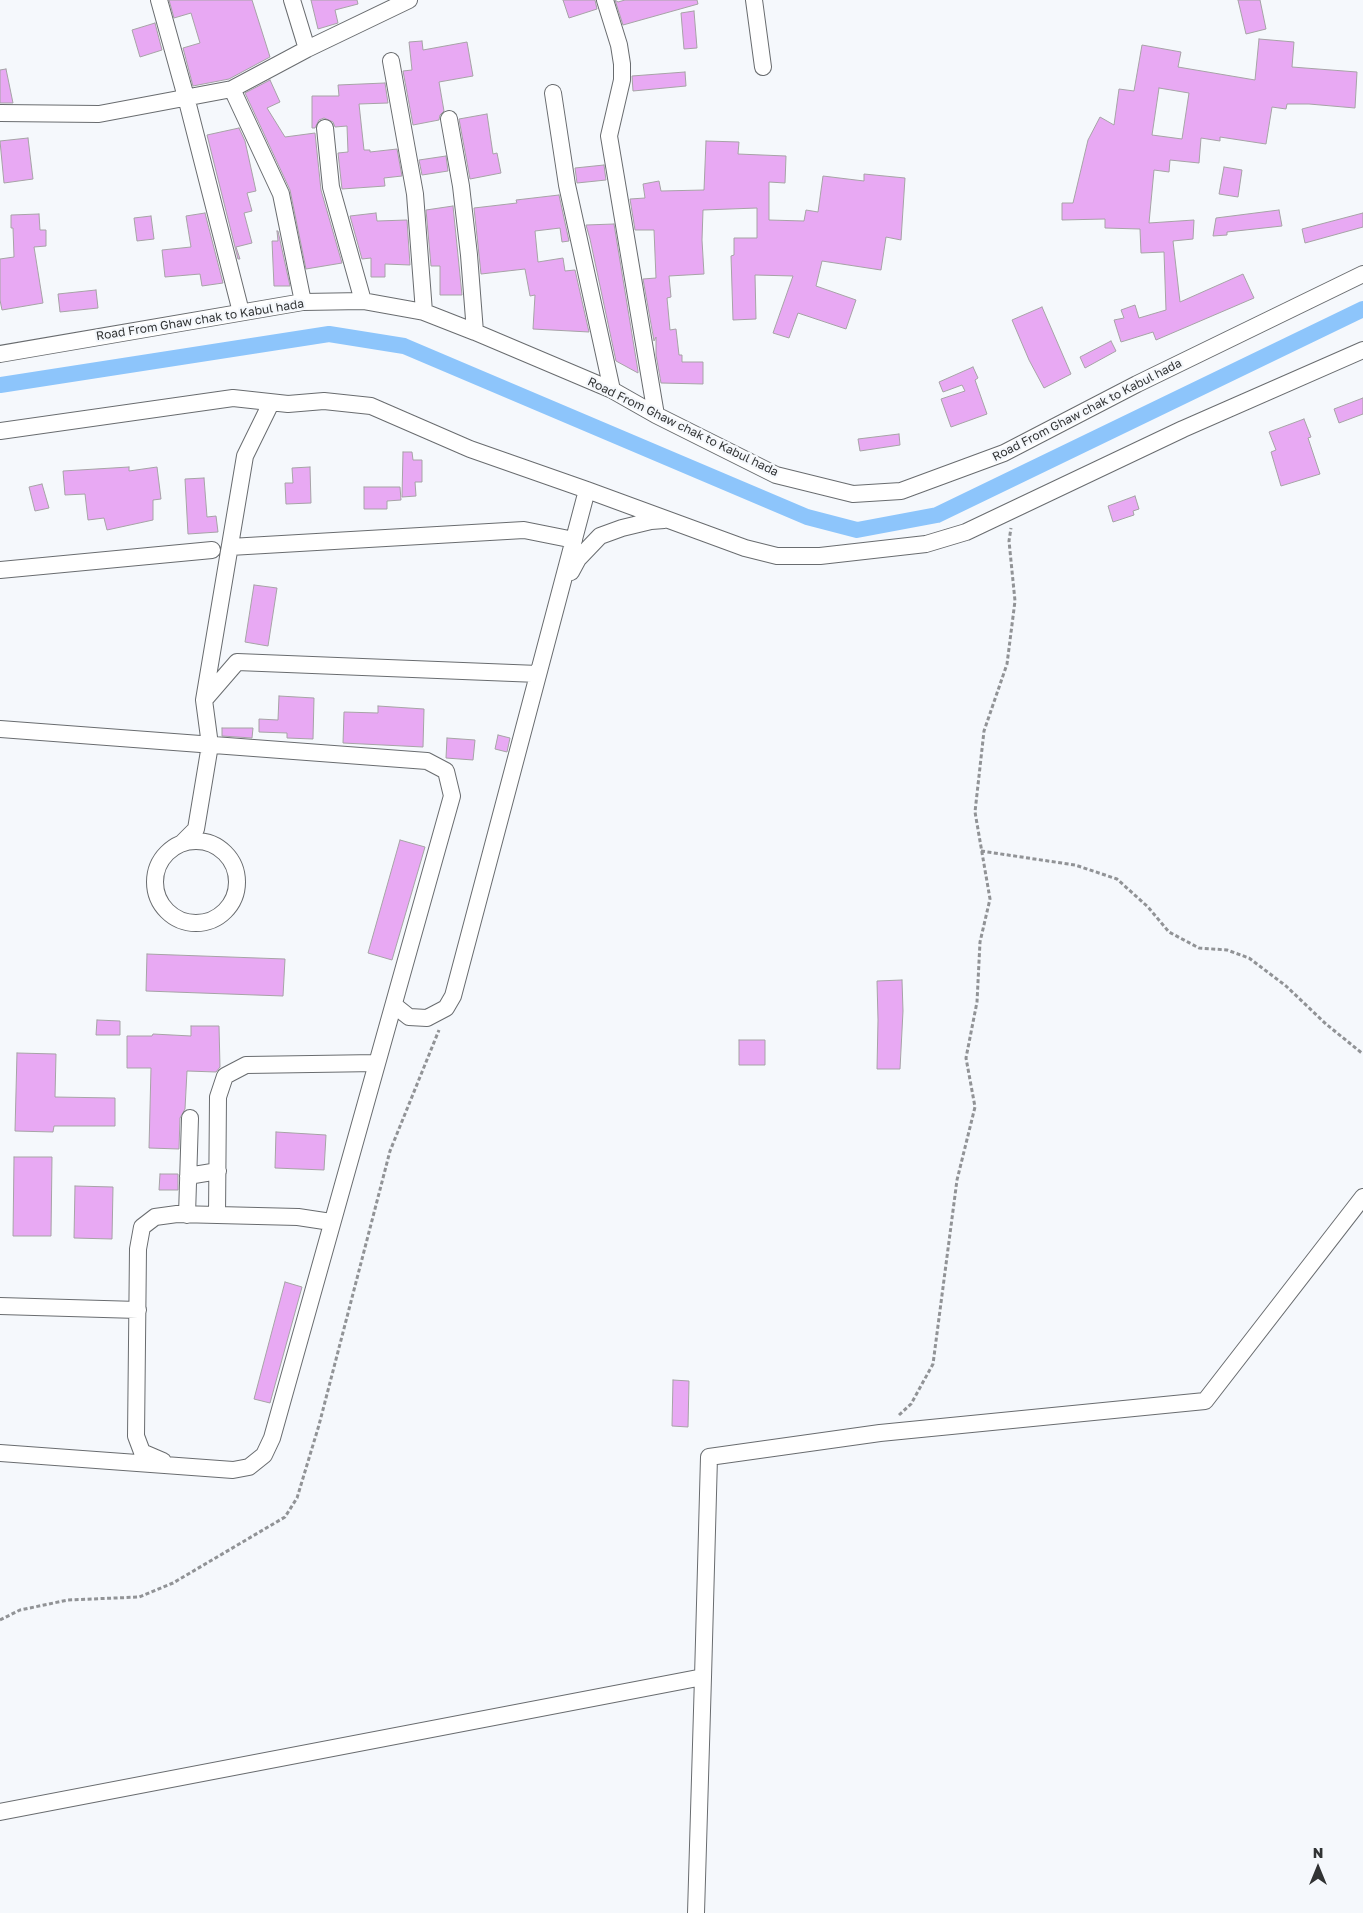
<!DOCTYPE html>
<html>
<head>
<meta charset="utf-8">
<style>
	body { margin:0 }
	#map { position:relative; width:1363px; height:1913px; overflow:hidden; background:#f5f8fc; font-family:"Golos Text",sans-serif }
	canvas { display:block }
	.north { position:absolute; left:1293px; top:1843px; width:50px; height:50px; -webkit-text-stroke:4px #f5f8fc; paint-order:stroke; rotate:0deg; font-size:14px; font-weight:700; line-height:20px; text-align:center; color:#313334 }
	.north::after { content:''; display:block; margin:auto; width:18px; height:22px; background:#313334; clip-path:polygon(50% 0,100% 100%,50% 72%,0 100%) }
</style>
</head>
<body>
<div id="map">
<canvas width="1363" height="1913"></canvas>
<div class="north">N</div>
</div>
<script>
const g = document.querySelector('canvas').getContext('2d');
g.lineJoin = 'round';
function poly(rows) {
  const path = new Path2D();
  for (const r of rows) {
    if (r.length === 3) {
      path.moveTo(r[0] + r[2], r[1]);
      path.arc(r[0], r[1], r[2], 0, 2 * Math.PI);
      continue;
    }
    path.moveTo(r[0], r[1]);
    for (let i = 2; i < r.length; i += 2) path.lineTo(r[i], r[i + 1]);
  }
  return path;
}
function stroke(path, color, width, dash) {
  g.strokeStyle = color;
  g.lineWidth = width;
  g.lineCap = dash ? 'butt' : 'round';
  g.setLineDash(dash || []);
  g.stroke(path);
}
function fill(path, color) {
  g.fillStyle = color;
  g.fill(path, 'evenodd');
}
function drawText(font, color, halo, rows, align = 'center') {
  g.font = font + ' "Golos Text",sans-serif';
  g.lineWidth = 4.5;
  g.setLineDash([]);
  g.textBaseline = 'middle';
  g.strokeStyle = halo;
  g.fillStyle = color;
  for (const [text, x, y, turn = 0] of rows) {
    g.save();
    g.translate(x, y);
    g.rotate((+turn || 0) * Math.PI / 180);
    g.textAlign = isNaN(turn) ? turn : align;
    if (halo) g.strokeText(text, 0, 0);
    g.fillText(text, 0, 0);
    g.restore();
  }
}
stroke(poly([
	[0,385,329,334,404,346,807,517,857,530,937,515,1363,309]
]), '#8dc5fb', 16);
const building = poly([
	[169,0,252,0,270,57,229,79,193,86,183,48,200,43,191,13,174,18,169,0],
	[311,0,357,0,358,4,335,10,338,23,318,29,311,0],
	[563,0,595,0,597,9,569,18,563,0],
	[615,0,618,2,625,0,697,0,698,4,623,25,615,0],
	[1238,0,1260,0,1266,29,1246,34,1238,0],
	[694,11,697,48,684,49,681,13,694,11],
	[155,23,162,50,140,57,132,30,155,23],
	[1259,39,1294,42,1292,67,1357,72,1355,108,1309,104,1287,104,1286,109,1272,107,1266,144,1220,137,1220,141,1201,138,1199,163,1170,160,1169,172,1154,170,1149,223,1194,220,1193,239,1173,241,1180,302,1243,274,1254,298,1156,340,1153,332,1121,342,1114,320,1124,318,1121,310,1135,305,1139,318,1166,310,1164,252,1141,253,1140,229,1105,228,1105,219,1062,220,1062,203,1073,203,1088,140,1100,117,1114,125,1119,89,1134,91,1142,45,1181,52,1178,67,1255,80,1259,39],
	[1159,88,1189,93,1182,139,1152,135,1159,88],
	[422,41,423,50,467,42,473,76,439,82,444,111,440,115,439,120,413,125,403,71,412,70,409,42,422,41],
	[6,69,13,103,0,103,0,70,6,69],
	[685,72,686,86,633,91,632,76,685,72],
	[270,80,280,102,267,108,285,137,315,133,321,190,342,263,306,269,290,190,245,93,270,80],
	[385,83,388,103,359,104,364,150,370,150,370,152,397,149,402,176,384,178,385,186,342,189,338,153,348,152,347,126,335,127,333,122,324,118,319,120,315,128,312,128,312,96,339,96,338,85,385,83],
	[487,114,493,154,497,153,501,173,470,179,459,119,487,114],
	[239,128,245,141,256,191,247,193,252,211,244,213,252,243,236,247,240,259,238,259,207,135,239,128],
	[28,138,33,179,4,183,0,141,28,138],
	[706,141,739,142,738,154,786,156,785,183,769,182,769,220,804,221,806,210,818,212,823,176,864,181,864,174,905,178,901,240,886,237,881,270,822,261,816,286,856,300,846,329,798,313,789,338,773,333,793,276,755,275,756,319,733,320,731,256,734,255,734,238,757,238,757,208,703,210,702,240,704,274,669,276,671,297,667,298,670,330,676,329,679,355,682,355,682,362,703,362,703,384,661,383,656,355,656,337,654,341,643,279,656,278,654,230,635,230,630,199,645,198,643,184,659,181,661,191,704,190,706,141],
	[446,156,448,171,422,175,419,160,446,156],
	[604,165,606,180,577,183,575,168,604,165],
	[1224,167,1242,170,1238,197,1219,194,1224,167],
	[559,195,569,241,562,242,560,228,535,231,538,262,563,258,565,271,575,270,589,332,533,329,535,295,530,296,525,269,481,274,474,208,517,203,516,200,559,195],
	[453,206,462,295,440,295,440,266,431,266,426,210,453,206],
	[1279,210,1282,226,1227,232,1227,235,1213,236,1216,218,1279,210],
	[205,213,223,283,202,286,200,274,165,277,162,250,191,247,186,216,205,213],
	[376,213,377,221,407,220,410,265,385,264,385,277,371,277,371,258,362,259,350,216,376,213],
	[1363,213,1363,227,1305,243,1302,229,1363,213],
	[39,214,40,230,46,230,46,246,34,247,43,303,2,310,0,300,0,259,14,257,13,228,11,228,11,215,39,214],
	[151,216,154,239,137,241,134,218,151,216],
	[614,224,638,371,638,373,616,361,590,239,586,225,614,224],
	[277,231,278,231,290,286,274,286,272,241,278,241,277,231],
	[96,290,98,308,60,312,58,294,96,290],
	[1042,307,1071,374,1044,388,1029,360,1012,320,1042,307],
	[1111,341,1116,351,1085,368,1080,357,1111,341],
	[973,367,978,378,975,380,987,414,951,427,941,399,965,391,962,385,943,392,939,382,973,367],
	[1363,398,1363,414,1339,423,1334,409,1363,398],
	[1304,419,1311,437,1308,438,1320,474,1281,486,1271,452,1276,450,1269,432,1304,419],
	[899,434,900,445,860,451,858,439,899,434],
	[403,452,412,452,413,460,422,460,422,482,415,482,416,496,402,497,403,452],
	[129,467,129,471,157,467,161,499,153,500,153,520,107,530,104,518,88,520,85,494,65,495,63,471,129,467],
	[310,467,311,503,286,504,285,483,293,483,292,468,310,467],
	[204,478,207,517,216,516,218,532,188,534,185,479,204,478],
	[42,484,49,508,35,511,29,487,42,484],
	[364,487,400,487,401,500,387,501,387,509,364,509,364,487],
	[1135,496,1139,509,1133,511,1134,515,1113,522,1108,506,1135,496],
	[254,585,277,588,268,646,245,642,254,585],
	[279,696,314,698,313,739,287,738,287,733,259,732,259,719,278,720,279,696],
	[378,706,424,709,423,747,343,743,344,712,378,713,378,706],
	[222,728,253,728,252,738,222,736,222,728],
	[498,735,510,738,507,752,495,749,498,735],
	[447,738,475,740,473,760,446,758,447,738],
	[400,840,425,847,392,960,368,953,400,840],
	[147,954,285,959,283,996,146,991,147,954],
	[902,980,903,1011,900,1069,877,1069,878,1020,877,981,902,980],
	[97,1020,120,1021,120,1035,96,1035,97,1020],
	[191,1026,219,1026,220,1067,216,1072,187,1071,185,1109,180,1118,179,1149,149,1148,151,1068,127,1068,127,1036,152,1036,153,1034,191,1036,191,1026],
	[739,1040,765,1040,765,1065,739,1065,739,1040],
	[17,1053,56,1054,55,1097,115,1098,115,1126,54,1126,53,1132,15,1131,17,1053],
	[276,1132,326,1135,324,1170,275,1168,276,1132],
	[14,1157,52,1157,51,1236,13,1236,14,1157],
	[160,1174,178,1174,178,1190,159,1190,160,1174],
	[75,1186,113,1187,112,1239,74,1238,75,1186],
	[285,1282,302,1287,270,1403,254,1399,285,1282],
	[673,1380,689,1381,688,1427,672,1426,673,1380]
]);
fill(building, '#e8a9f3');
stroke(building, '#a6a3a6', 1);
const minor = poly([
	[159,0,186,97,241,312],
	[292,0,307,49],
	[605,0,619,45,622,64,622,80,609,136,656,415],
	[754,0,763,67],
	[391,61,415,194,424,312],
	[232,89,281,194,303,302],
	[553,93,567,185,612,390],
	[0,113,99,114,232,89,307,49,409,0],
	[449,119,461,186,469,255,475,332],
	[325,128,331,187,363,301],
	[0,354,303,302,363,301,424,312,475,332,612,390,656,415,776,475,853,494,901,491,1004,453,1137,384,1363,274],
	[0,431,233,398,288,404,324,401,371,406,470,449,587,490,745,548,777,556,820,556,926,544,966,532,1183,429,1363,350],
	[230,547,524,530,574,540],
	[0,570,212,550],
	[571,572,578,559,600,536,622,528,651,521,664,520],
	[205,699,237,662,538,674],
	[0,729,427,761,446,771,452,796,272,1438,264,1455,249,1467,233,1470,0,1453],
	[196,882,41],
	[182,843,196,829,210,745,204,700,245,456,271,403],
	[394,1005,409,1017,427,1018,446,1008,453,996,587,490],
	[188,1176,218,1171],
	[187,1215,190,1118],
	[217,1215,218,1097,225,1076,246,1065,377,1063],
	[0,1306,138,1310],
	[163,1461,142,1452,136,1436,138,1249,142,1227,155,1217,177,1214,298,1217,331,1222],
	[0,1812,703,1677,709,1457,880,1433,1205,1401,1363,1197],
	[696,1913,703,1677]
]);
stroke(minor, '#696c6f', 18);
stroke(poly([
	[981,851,1075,865,1117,879,1148,907,1169,932,1199,948,1227,950,1249,958,1286,986,1326,1024,1363,1054],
	[899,1415,911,1404,933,1364,957,1180,975,1107,966,1058,977,1002,980,942,990,899,975,812,984,731,1007,664,1015,601,1009,541,1011,528],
	[0,1620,20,1610,68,1600,139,1597,173,1583,285,1517,297,1498,319,1425,390,1151,439,1030]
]), '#919396', 3, [4, 2.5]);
stroke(minor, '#fff', 16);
drawText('12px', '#313334', '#f5f8fc', [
	["Road From Ghaw chak to Kabul hada",200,320,-9],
	["Road From Ghaw chak to Kabul hada",1087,410,-27],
	["Road From Ghaw chak to Kabul hada",683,427,26]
]);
</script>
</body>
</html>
